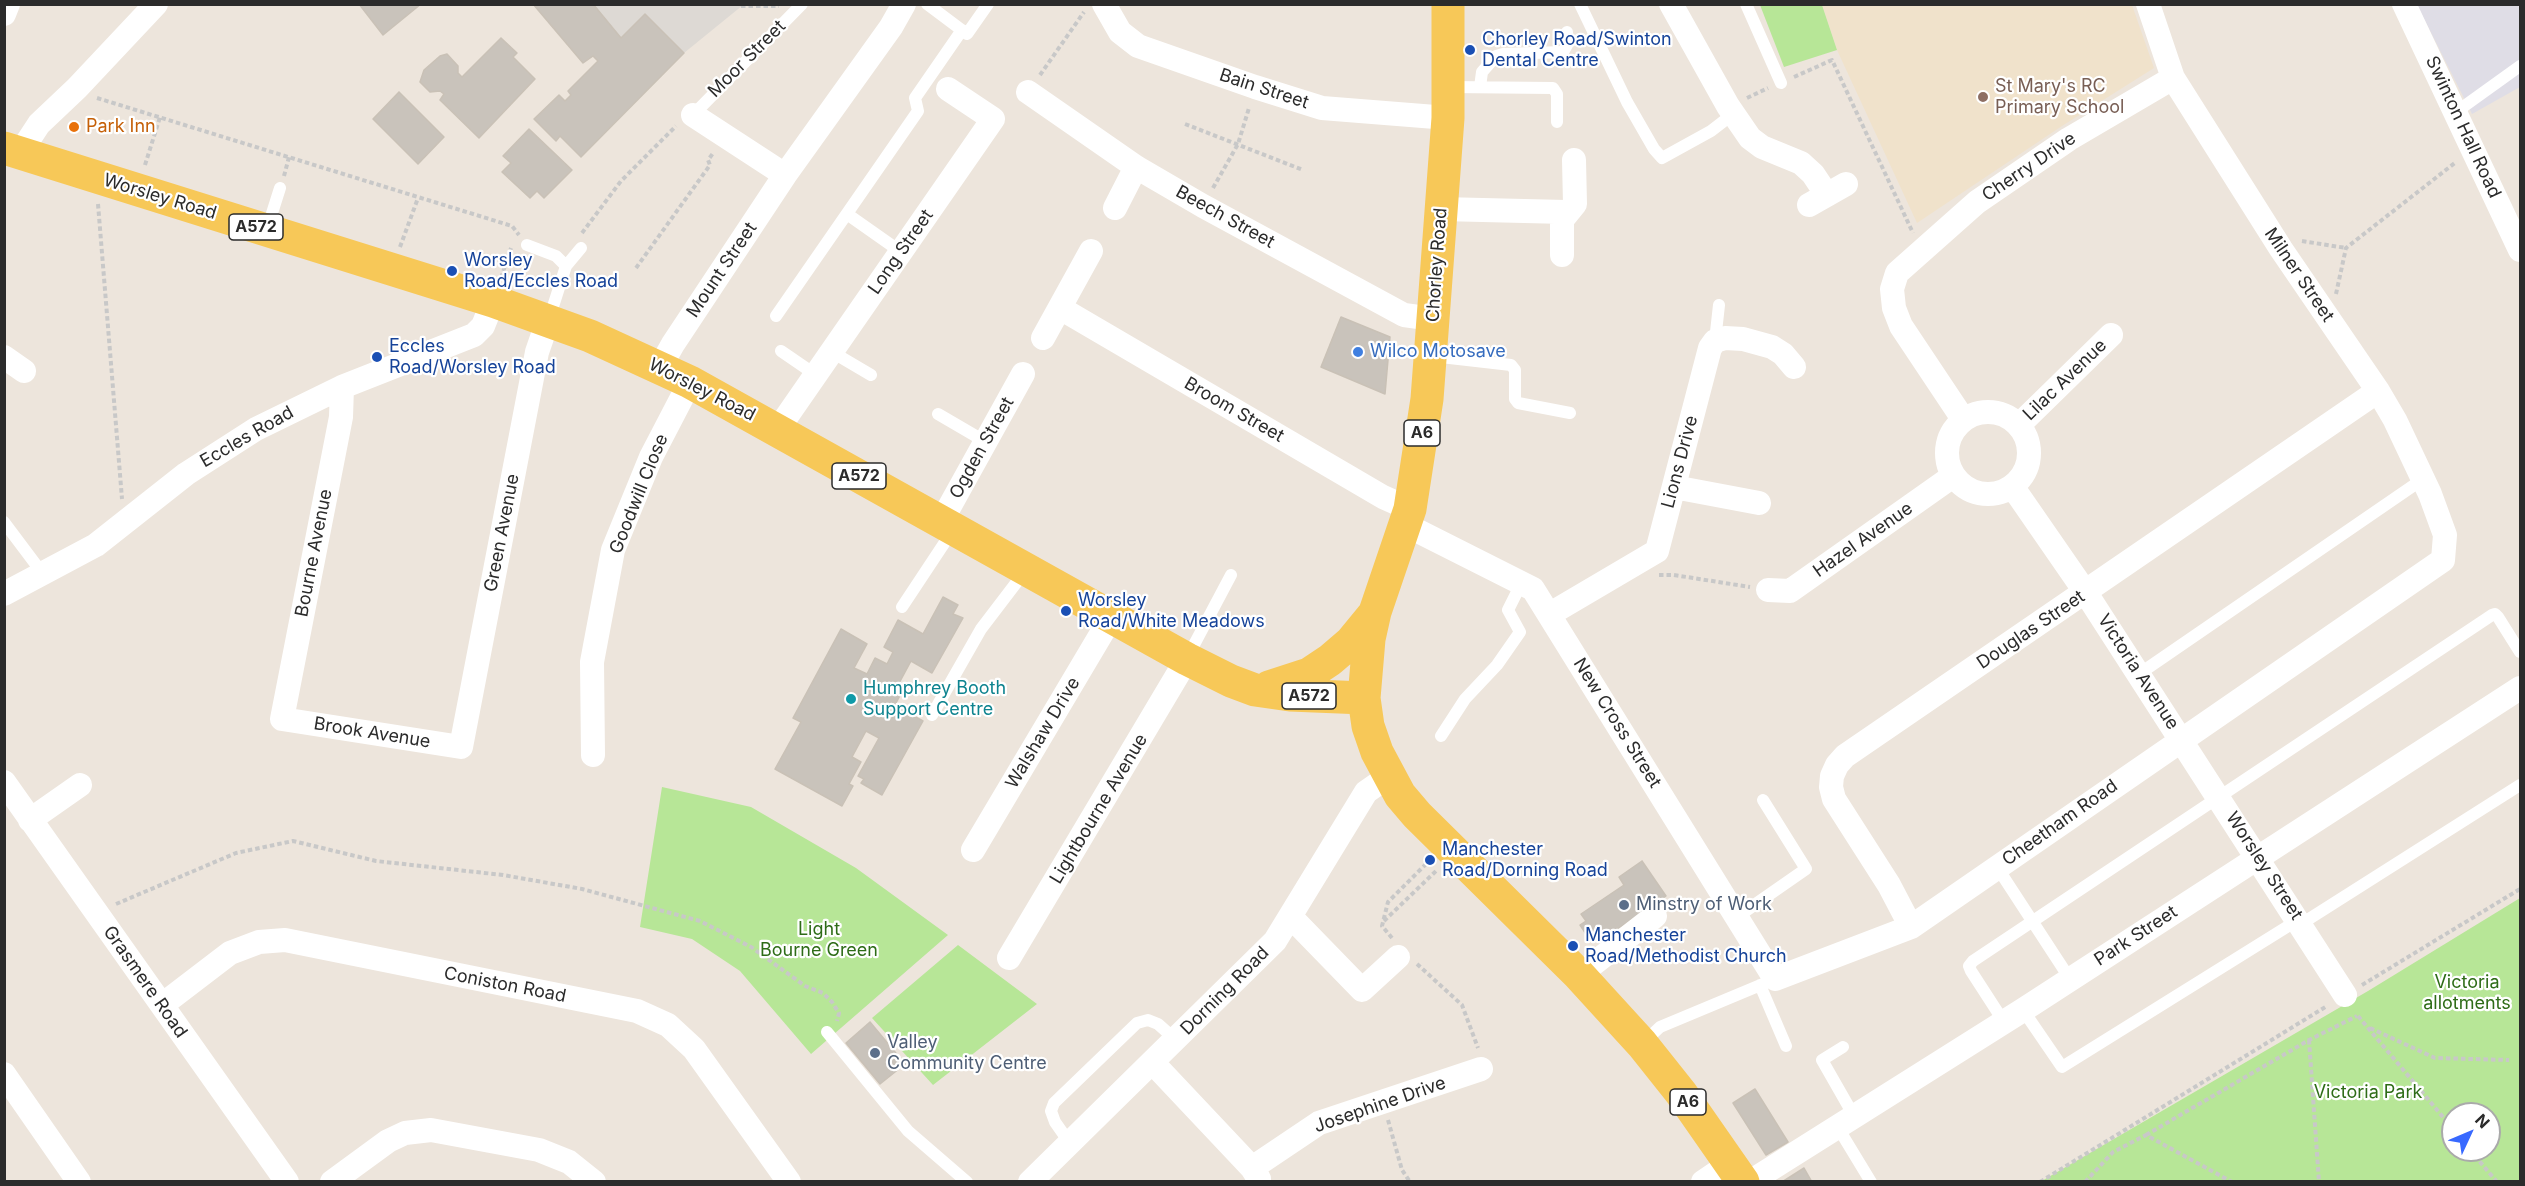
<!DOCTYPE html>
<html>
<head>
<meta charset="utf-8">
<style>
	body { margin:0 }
	#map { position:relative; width:2525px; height:1186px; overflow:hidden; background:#ede5dc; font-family:Inter,sans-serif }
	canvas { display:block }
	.frame { position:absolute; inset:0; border:6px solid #2b2b2b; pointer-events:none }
	.north { position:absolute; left:2441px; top:1102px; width:60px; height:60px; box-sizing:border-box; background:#fff; border:2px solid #aaa; border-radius:50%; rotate:46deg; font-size:16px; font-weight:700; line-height:24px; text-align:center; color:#2b2b2b }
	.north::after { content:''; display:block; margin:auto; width:21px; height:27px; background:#3869ff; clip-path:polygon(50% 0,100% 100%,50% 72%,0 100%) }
</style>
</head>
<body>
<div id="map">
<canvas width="2525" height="1186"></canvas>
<div class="frame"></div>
<div class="north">N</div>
</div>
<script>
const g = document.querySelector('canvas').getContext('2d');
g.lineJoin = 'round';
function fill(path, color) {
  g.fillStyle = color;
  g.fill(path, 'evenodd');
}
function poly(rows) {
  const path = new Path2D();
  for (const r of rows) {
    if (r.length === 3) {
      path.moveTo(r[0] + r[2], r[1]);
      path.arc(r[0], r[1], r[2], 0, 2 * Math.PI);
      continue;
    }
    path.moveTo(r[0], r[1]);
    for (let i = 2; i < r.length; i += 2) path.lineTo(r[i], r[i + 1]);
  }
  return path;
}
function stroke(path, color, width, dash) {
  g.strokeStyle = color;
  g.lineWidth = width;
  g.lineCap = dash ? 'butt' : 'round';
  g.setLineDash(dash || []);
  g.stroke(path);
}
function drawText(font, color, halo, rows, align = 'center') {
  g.font = font + ' Inter,sans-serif';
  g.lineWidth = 4.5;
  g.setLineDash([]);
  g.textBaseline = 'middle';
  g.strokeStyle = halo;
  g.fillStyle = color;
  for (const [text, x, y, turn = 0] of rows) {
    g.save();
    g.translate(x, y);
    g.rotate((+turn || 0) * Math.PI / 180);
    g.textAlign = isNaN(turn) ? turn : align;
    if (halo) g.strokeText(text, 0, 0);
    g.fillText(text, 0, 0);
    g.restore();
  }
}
fill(poly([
	[2417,5,2520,5,2520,87,2472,114]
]), '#dfdde6');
fill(poly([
	[1822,5,2132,5,2154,68,2062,126,1917,223,1837,50]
]), '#f0e2cb');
fill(poly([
	[1760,5,1822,5,1837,50,1784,67],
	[662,787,751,807,856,868,948,935,811,1054,740,971,692,939,640,927],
	[2520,898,2520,1181,2040,1182,2368,991],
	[2453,1114,2489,1114,2489,1150,2453,1150],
	[958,945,1037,1004,933,1085,872,1018]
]), '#b7e697');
fill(poly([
	[593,5,743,5,684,53,645,14,621,38]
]), '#ddd9d4');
const building = poly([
	[359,4,421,4,383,35,359,4],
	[533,4,593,4,621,38,645,14,684,53,581,157,560,136,556,141,534,119,559,95,565,101,571,95,568,91,598,61,593,56,583,63,533,4],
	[501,38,517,53,513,57,535,79,479,138,440,100,444,94,440,91,430,92,420,82,424,70,440,56,447,54,458,66,458,73,462,77,501,38],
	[399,92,444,137,418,164,373,119,399,92],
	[529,129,572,170,544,198,537,191,530,198,502,172,511,163,503,156,529,129],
	[1341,317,1390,337,1385,394,1321,367,1341,317],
	[943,597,958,605,953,614,963,618,932,673,911,661,897,687,903,690,889,716,892,718,897,707,923,721,882,795,861,783,864,779,858,776,879,738,866,731,852,757,861,762,849,784,853,786,842,806,775,769,801,722,793,718,841,629,867,644,854,668,867,674,875,658,887,664,893,652,884,647,898,620,923,634,943,597],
	[1642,861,1666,896,1600,941,1597,936,1590,940,1580,925,1586,921,1581,914,1624,885,1619,877,1642,861],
	[870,1022,905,1064,880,1084,846,1043,870,1022],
	[1755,1089,1788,1142,1766,1155,1733,1103,1755,1089],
	[1804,1168,1812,1182,1782,1182,1804,1168]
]);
fill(building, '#c9c3bb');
stroke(building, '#c9c1b6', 1.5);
stroke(poly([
	[741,6,779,6],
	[1040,75,1084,12],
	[1794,77,1832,60,1913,233],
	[97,98,512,226,519,235],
	[1747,98,1768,88],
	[1185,124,1303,170],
	[145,165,160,117],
	[284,176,289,157],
	[1213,188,1238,144,1249,108],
	[98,204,122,499],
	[582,233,621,181,676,126],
	[2302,241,2346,248],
	[400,247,418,198],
	[636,268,710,165,708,160,714,152],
	[501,278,511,248],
	[2336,294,2346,248,2456,162],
	[1659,575,1674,575,1750,587],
	[116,904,236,853,293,841,376,861,503,875,582,889,700,921,751,947,805,986,823,993,832,1002,839,1013,837,1021],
	[1384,921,1437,870],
	[1392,938,1382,926,1388,902,1429,861],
	[1417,964,1462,1005,1478,1048],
	[2362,985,2520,889],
	[2358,1016,2453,1129],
	[2370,1028,2435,1058,2509,1060],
	[2309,1040,2319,1182],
	[1388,1120,1402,1170,1410,1182],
	[2146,1135,2309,1040,2357,1016],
	[2470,1150,2497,1182],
	[2040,1182,2327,1006],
	[2085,1182,2113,1152,2146,1135,2232,1182]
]), '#c8c8c8', 4, [4.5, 3]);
stroke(poly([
	[927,4,967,34,988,4],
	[1580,4,1627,102,1654,149,1662,158,1711,131,1733,114],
	[1746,4,1781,83],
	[1450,87,1553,88,1557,94,1557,122],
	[1480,87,1482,72,1496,56,1503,54,1563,52,1567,45,1567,32],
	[2456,112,2520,66],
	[693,115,802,4],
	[847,214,901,252],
	[267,229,280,188],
	[527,245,556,256,566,266],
	[776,316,918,111,915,98,962,30],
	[549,319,566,266,581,248],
	[1715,341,1719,305],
	[781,351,816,375],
	[832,352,871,375],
	[1432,356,1511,365,1515,370,1515,399,1518,403,1570,413],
	[938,414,986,442],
	[4,522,43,574],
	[902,607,953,530],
	[1187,658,1231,575],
	[2139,674,2423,479],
	[932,715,981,629,1026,570],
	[1441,736,1465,699,1497,665,1520,632,1508,610,1522,582],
	[1997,867,2070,979],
	[1737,917,1806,869,1763,800],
	[2301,924,2520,785],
	[1760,985,1786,1046],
	[2023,1010,2062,1067,2298,920],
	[2004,1022,1971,971,1969,966,1973,961,2492,615,2495,614,2498,617,2520,652],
	[827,1032,908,1131,967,1182],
	[1643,1043,1660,1027,1775,979],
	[1843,1047,1822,1060,1854,1116],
	[1837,1126,1871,1182],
	[1069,1142,1055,1122,1051,1111,1054,1103,1137,1023,1148,1020,1158,1024,1176,1040]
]), '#fff', 12);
stroke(poly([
	[1104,4,1120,32,1138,46,1255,87,1322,108,1448,118],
	[1671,4,1728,106,1750,138,1762,147,1801,163,1813,174,1827,195],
	[2404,4,2520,250],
	[4,14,8,4],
	[1028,92,1136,167,1203,206,1404,315,1433,319],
	[693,115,785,175],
	[20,153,39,124,77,88,156,4],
	[1809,205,1846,184],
	[1115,208,1136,167],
	[1441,209,1566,212],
	[1562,255,1562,220,1575,204,1574,160],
	[1060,308,1383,497,1410,509],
	[1043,338,1091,251],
	[4,357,24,371],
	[660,367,673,344,785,175,891,27,904,4],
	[342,387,341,417,282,719,461,747,537,352,548,320],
	[1988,453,41],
	[1963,419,1901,326,1894,308,1892,289,1897,273,1977,202,2069,139,2173,78],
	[2019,425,2111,335],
	[778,429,993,119,948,89],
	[2012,486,2086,593,2345,995],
	[1674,487,1759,503],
	[941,522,1023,374],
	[1406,525,1533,589,1775,979,1911,927,2443,560,2445,535,2430,494,2395,420,2378,391,2281,249,2173,78,2148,4],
	[1768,590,1790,591,1953,476],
	[4,594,96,545,186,474,256,429,342,387,474,335,483,326,493,301],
	[1550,614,1657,551,1710,348,1715,341,1725,338,1743,339,1772,347,1783,354,1794,367],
	[593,755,592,662,613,550,651,457,690,382],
	[4,782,287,1182],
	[30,820,80,785],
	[973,850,1112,616],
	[1291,917,1362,990,1398,957],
	[1911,927,1889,885,1834,799,1831,787,1832,776,1837,765,1845,756,2378,391],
	[1009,958,1187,659],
	[1579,975,1655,916],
	[162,1005,230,953,259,942,285,940,637,1011,668,1025,694,1049,789,1182],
	[1153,1063,1252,1168,1259,1179],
	[4,1074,79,1182],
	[1252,1168,1319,1123,1481,1069],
	[332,1182,388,1141,405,1133,431,1130,539,1150,569,1162,594,1182],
	[1030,1182,1275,941,1366,792,1389,776],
	[1703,1182,1731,1163],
	[1750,1182,2023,1010,2520,688]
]), '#fff', 24);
stroke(poly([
	[1448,4,1448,118,1427,399,1410,509,1375,612,1369,639,1364,698,1368,726,1377,752,1400,795,1417,815,1579,975,1642,1044,1681,1093,1743,1182],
	[4,148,493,301,590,336,690,382,1187,659,1231,681,1255,690,1290,695,1364,698],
	[1269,687,1309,674,1330,660,1351,642,1374,614]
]), '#f7c858', 33);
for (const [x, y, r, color] of [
	[1470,50,6,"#1a4fb4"],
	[1983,97,6,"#8d6e63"],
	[74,127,6,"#e8710a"],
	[452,271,6,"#1a4fb4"],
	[1358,352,6,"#3f7fe0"],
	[377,357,6,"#1a4fb4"],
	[1066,611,6,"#1a4fb4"],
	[851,699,6,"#0f9aa8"],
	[1430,860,6,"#1a4fb4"],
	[1624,905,6,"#5c6f8a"],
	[1573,946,6,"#1a4fb4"],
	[875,1053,6,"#5c6f8a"]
]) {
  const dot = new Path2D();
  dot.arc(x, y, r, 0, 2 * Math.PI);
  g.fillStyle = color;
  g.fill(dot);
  stroke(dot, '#fff', 2);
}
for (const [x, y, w] of [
	[256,227,54],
	[1422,433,36],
	[859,476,54],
	[1309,696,54],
	[1688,1102,36]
]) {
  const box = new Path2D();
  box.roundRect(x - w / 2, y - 13, w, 26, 4.5);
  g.fillStyle = '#fff';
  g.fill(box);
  stroke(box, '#2b2b2b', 1.5);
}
drawText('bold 16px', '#2b2b2b', null, [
	["A572",256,227],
	["A6",1422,433],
	["A572",859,476],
	["A572",1309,696],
	["A6",1688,1102]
]);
drawText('18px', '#164399', '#fff', [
	["Chorley Road/Swinton",1482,40],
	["Dental Centre",1482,61],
	["Worsley",464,261],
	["Road/Eccles Road",464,282],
	["Eccles",389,347],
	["Road/Worsley Road",389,368],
	["Worsley",1078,601],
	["Road/White Meadows",1078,622],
	["Manchester",1442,850],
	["Road/Dorning Road",1442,871],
	["Manchester",1585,936],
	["Road/Methodist Church",1585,957]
], 'left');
drawText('18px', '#2b2b2b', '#fff', [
	["Moor Street",747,59,-45],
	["Bain Street",1264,89,18],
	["Swinton Hall Road",2463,127,65],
	["Cherry Drive",2029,167,-34],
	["Worsley Road",160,197,17],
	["Beech Street",1225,217,29],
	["Long Street",901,252,-55],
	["Chorley Road",1437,265,-86],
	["Mount Street",722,270,-56],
	["Milner Street",2299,275,56],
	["Lilac Avenue",2065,380,-44],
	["Worsley Road",702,390,27],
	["Broom Street",1234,410,30],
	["Eccles Road",247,437,-30],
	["Ogden Street",982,448,-61],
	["Lions Drive",1680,462,-75],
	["Goodwill Close",639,494,-68],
	["Green Avenue",502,533,-79],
	["Hazel Avenue",1863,540,-35],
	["Bourne Avenue",314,553,-79],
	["Douglas Street",2031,630,-34],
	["Victoria Avenue",2138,672,57],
	["New Cross Street",1617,723,58],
	["Brook Avenue",372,733,9],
	["Walshaw Drive",1043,733,-59],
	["Lightbourne Avenue",1099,809,-59],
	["Cheetham Road",2060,823,-35],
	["Worsley Street",2264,866,57],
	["Park Street",2136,936,-33],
	["Grasmere Road",145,982,55],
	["Coniston Road",505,985,11],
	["Dorning Road",1225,991,-45],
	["Josephine Drive",1380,1105,-19]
]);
drawText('18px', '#785e54', '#fff', [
	["St Mary's RC",1995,87],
	["Primary School",1995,108]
], 'left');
drawText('18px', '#c56008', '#fff', [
	["Park Inn",86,127]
], 'left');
drawText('18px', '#366cbe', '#fff', [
	["Wilco Motosave",1370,352]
], 'left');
drawText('18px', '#0d838f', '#fff', [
	["Humphrey Booth",863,689],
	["Support Centre",863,710]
], 'left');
drawText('18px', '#4e5e75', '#fff', [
	["Minstry of Work",1636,905],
	["Valley",887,1043],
	["Community Centre",887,1064]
], 'left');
drawText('18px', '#2e6c17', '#fff', [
	["Light",819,930],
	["Bourne Green",819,951],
	["Victoria",2467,983],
	["allotments",2467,1004],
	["Victoria Park",2368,1093]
]);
</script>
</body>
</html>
